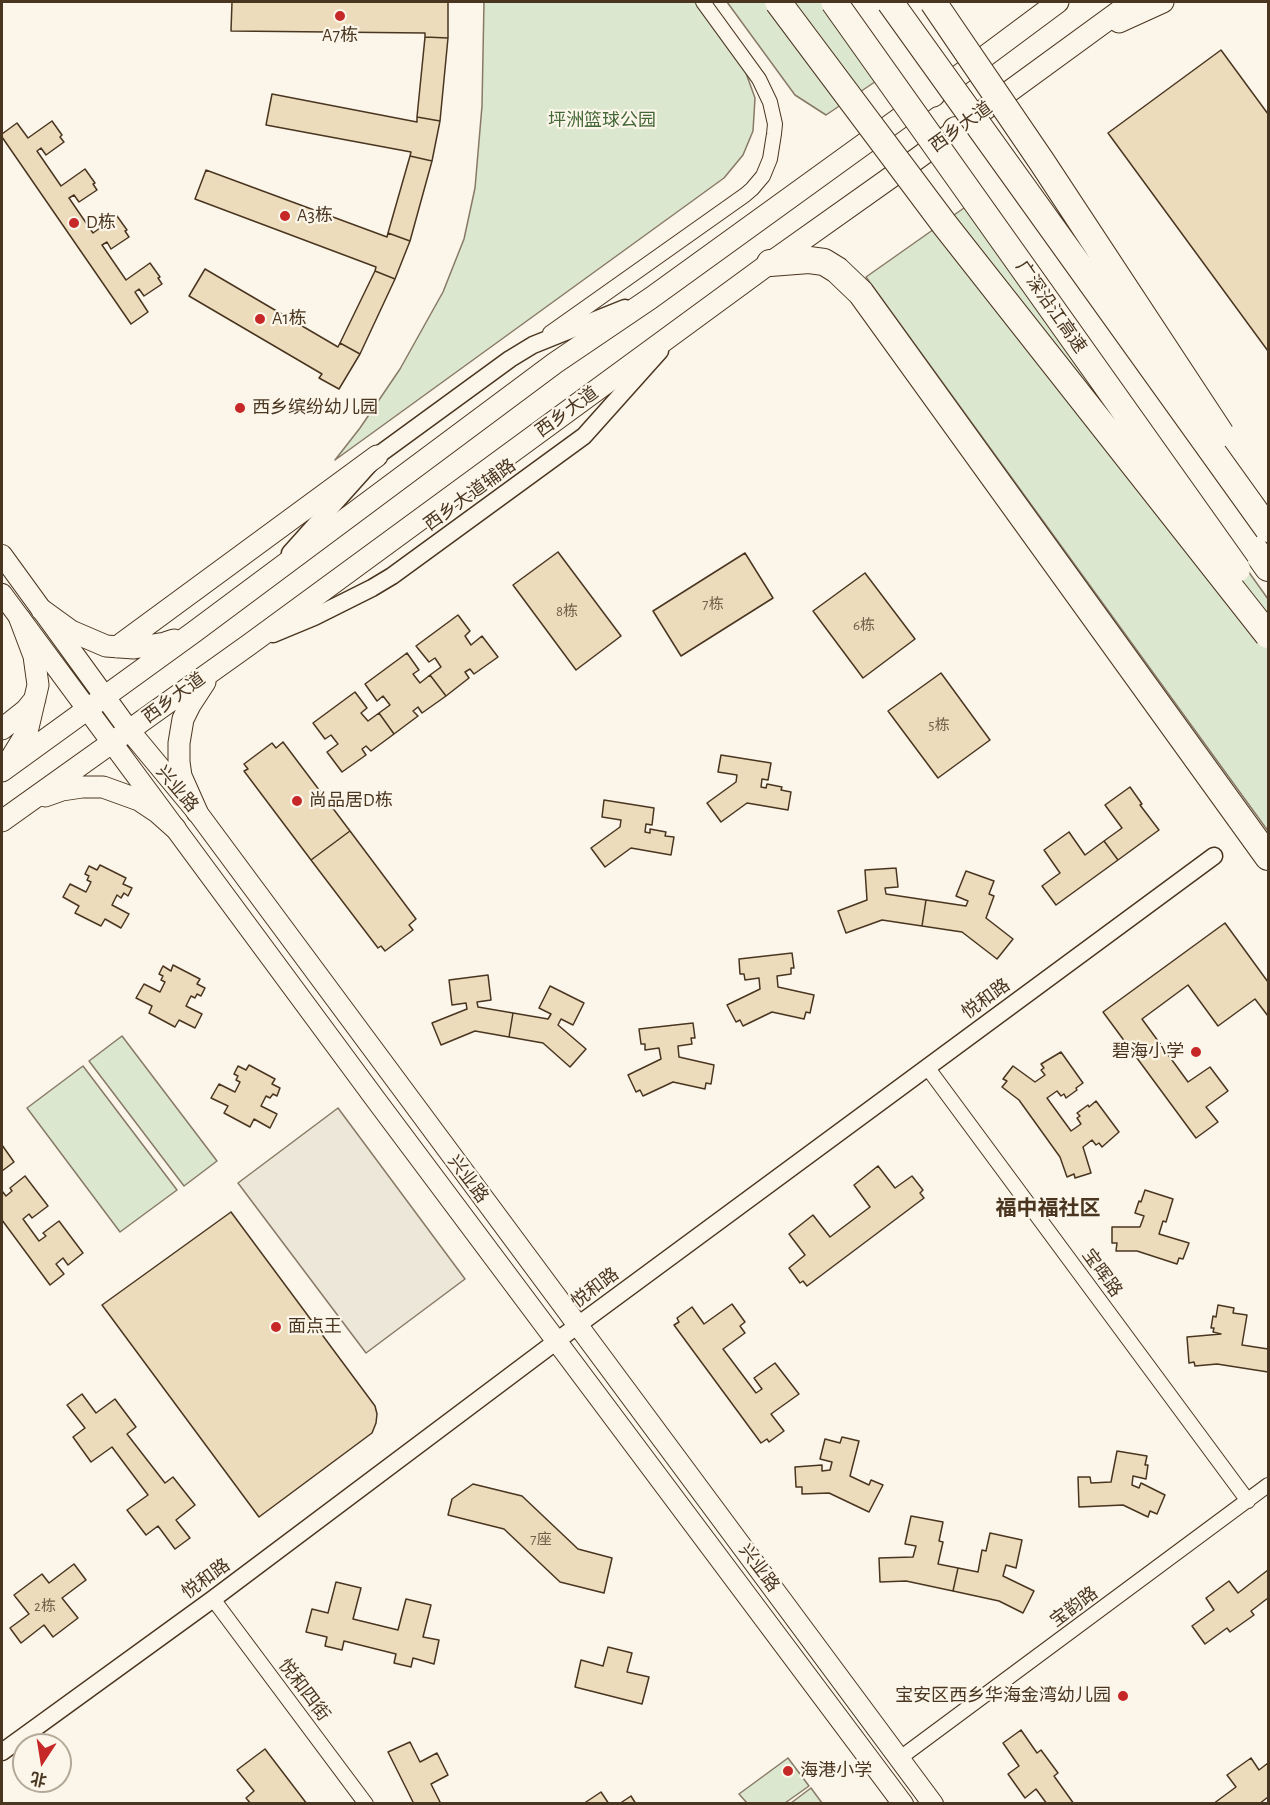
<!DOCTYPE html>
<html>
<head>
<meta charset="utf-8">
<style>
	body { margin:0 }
	#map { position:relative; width:1270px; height:1805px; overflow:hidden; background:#fbf6e9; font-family:"Alegreya Sans","Noto Sans SC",sans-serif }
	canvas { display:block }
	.frame { position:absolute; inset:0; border:3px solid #4a3520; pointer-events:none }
	.north { position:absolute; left:12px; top:1733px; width:60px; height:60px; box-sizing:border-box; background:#fbf6e9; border:2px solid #b4a999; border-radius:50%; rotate:192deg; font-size:16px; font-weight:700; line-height:24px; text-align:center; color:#4a3520 }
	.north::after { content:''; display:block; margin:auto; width:21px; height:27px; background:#c62828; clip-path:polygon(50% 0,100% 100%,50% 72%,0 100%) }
</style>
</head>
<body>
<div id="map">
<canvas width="1270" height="1805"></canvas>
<div class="frame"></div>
<div class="north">北</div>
</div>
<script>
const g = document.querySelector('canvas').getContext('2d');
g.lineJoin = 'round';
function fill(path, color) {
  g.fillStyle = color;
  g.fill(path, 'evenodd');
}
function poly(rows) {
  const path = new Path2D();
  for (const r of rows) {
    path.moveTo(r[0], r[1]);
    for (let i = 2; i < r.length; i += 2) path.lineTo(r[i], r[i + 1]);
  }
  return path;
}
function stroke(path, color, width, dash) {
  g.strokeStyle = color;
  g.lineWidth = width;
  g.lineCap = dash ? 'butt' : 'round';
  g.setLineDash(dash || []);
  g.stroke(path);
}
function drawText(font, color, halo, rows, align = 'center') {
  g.font = font + ' "Alegreya Sans","Noto Sans SC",sans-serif';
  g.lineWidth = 4.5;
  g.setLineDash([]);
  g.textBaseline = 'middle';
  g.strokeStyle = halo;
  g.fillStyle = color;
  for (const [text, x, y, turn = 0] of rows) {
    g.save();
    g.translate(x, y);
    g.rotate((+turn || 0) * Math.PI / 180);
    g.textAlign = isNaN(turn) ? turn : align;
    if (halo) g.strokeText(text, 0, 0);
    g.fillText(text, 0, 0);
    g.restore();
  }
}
const green = poly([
	[484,2,701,2,738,51,755,98,753,131,743,155,724,178,335,460,360,428,400,369,443,292,464,239,475,188,482,106,484,2],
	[727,2,842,2,891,71,826,115,795,95,727,2],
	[981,196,1268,599,1268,831,866,277,981,196],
	[122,1036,217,1161,184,1186,89,1061,122,1036],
	[83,1066,177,1190,120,1232,27,1108,83,1066],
	[788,1758,809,1786,785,1803,747,1803,739,1794,788,1758],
	[811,1788,822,1803,791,1803,811,1788]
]);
fill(green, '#dce7d0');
stroke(green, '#887966', 1.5);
const parking = poly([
	[338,1108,465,1279,366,1353,238,1183,338,1108]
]);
fill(parking, '#ede7d9');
stroke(parking, '#887966', 1.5);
const building = poly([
	[232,2,448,2,448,38,425,37,425,33,231,31,232,2],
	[425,37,448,38,440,121,417,117,425,37],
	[1221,50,1268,114,1268,351,1108,133,1221,50],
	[272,94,417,122,417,117,440,121,432,161,410,156,411,152,266,125,272,94],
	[52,121,62,135,60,137,64,142,46,155,41,148,37,151,61,186,85,169,95,183,93,184,97,190,79,202,74,195,69,198,93,233,117,216,127,230,125,231,129,237,111,249,107,242,102,245,126,280,150,263,160,277,158,278,162,284,144,296,139,289,135,292,148,312,131,324,2,137,2,134,17,123,28,138,52,121],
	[410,156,432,161,410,241,388,233,410,156],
	[206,170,387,237,388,233,410,241,395,279,375,271,376,267,195,199,206,170],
	[205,269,338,347,340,343,360,354,339,389,319,378,322,374,189,296,205,269],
	[375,271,395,279,360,354,340,343,375,271],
	[558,552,621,636,576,670,513,585,558,552],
	[745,553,773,598,681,656,653,611,745,553],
	[865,573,915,639,863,678,813,611,865,573],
	[458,615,470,631,465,636,471,645,482,636,498,657,474,674,470,669,465,672,469,678,446,696,430,675,441,667,435,658,429,662,416,646,458,615],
	[407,653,419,670,413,674,420,683,430,675,446,696,422,713,418,707,413,711,418,716,394,734,379,713,390,705,383,696,377,701,365,684,407,653],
	[941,673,990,740,938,778,888,711,941,673],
	[355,692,367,708,361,713,368,721,379,713,394,734,371,751,366,746,362,749,366,755,342,772,327,752,338,744,331,735,325,739,313,723,355,692],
	[283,742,350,831,311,860,244,771,248,769,244,764,272,743,276,748,283,742],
	[721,755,771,763,768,780,762,779,761,787,766,788,767,784,782,787,781,790,791,792,788,810,747,803,721,822,707,803,736,782,737,775,718,772,721,755],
	[1130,787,1142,804,1140,805,1159,830,1118,860,1104,841,1122,828,1105,805,1130,787],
	[604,800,654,808,652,825,646,824,645,832,650,833,650,829,666,832,665,836,674,837,671,855,631,848,605,867,591,848,620,827,621,820,602,817,604,800],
	[350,831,416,919,409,925,413,930,385,951,381,946,378,948,311,860,350,831],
	[1069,832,1085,855,1104,841,1118,860,1056,905,1042,886,1060,873,1044,850,1069,832],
	[100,865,126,878,123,884,132,888,128,896,124,893,121,898,117,895,112,905,129,914,121,928,105,919,101,926,75,913,79,906,63,897,70,884,86,892,91,882,87,880,89,876,85,874,89,866,97,870,100,865],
	[896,868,898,887,885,888,886,894,926,900,922,926,882,920,846,933,838,911,867,900,865,870,896,868],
	[966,871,994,881,989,894,994,896,986,918,1013,939,997,959,962,932,922,926,926,900,966,906,968,901,956,896,966,871],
	[1225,923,1268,982,1268,1016,1255,999,1218,1026,1188,985,1142,1019,1188,1082,1210,1067,1228,1091,1206,1107,1218,1122,1196,1138,1103,1012,1225,923],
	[792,953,794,968,791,968,791,974,777,976,778,987,814,995,810,1013,806,1012,804,1019,772,1012,743,1026,740,1020,736,1022,727,1005,760,989,759,978,745,980,744,974,740,974,739,959,792,953],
	[173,965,200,979,197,984,205,988,201,996,197,994,195,998,191,996,186,1006,202,1014,195,1028,179,1020,175,1027,149,1013,152,1006,136,998,144,984,160,992,165,982,161,980,163,976,159,974,163,966,171,971,173,965],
	[488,975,491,1000,477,1002,478,1007,513,1013,509,1037,475,1031,441,1045,432,1023,467,1009,466,1003,452,1005,449,980,488,975],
	[550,986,584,1003,573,1025,561,1019,558,1025,586,1049,570,1067,543,1043,509,1037,513,1013,548,1019,551,1014,539,1008,550,986],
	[693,1023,695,1038,691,1038,692,1044,678,1046,679,1057,714,1065,711,1084,706,1083,705,1089,673,1082,643,1096,640,1090,636,1092,628,1075,661,1059,659,1048,645,1050,645,1044,641,1044,639,1029,693,1023],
	[1061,1052,1083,1083,1076,1088,1077,1090,1066,1098,1064,1094,1061,1096,1057,1091,1047,1098,1071,1131,1081,1124,1077,1118,1080,1116,1077,1113,1088,1105,1089,1107,1096,1101,1119,1132,1102,1147,1099,1143,1096,1145,1092,1140,1083,1147,1091,1173,1075,1178,1074,1174,1067,1177,1060,1157,1019,1100,1002,1087,1007,1081,1003,1079,1013,1066,1035,1082,1045,1075,1041,1070,1044,1068,1041,1064,1061,1052],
	[249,1065,275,1079,272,1084,280,1088,277,1096,273,1094,270,1098,266,1096,261,1106,277,1114,270,1128,254,1119,250,1127,224,1113,228,1106,211,1098,219,1084,235,1092,240,1082,236,1080,238,1076,234,1074,238,1066,246,1070,249,1065],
	[2,1145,14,1162,2,1171,2,1145],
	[878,1166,895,1188,912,1176,923,1190,920,1193,924,1198,807,1286,803,1281,800,1283,789,1268,805,1255,789,1234,813,1215,830,1237,870,1207,854,1185,878,1166],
	[25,1176,48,1206,32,1218,29,1214,23,1219,39,1241,46,1236,43,1233,59,1221,83,1253,68,1265,63,1258,56,1264,64,1274,50,1285,2,1220,2,1191,6,1196,12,1191,10,1188,25,1176],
	[1145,1190,1173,1199,1166,1222,1163,1221,1159,1234,1189,1243,1183,1259,1179,1258,1177,1264,1137,1251,1116,1251,1117,1243,1112,1243,1112,1227,1140,1227,1144,1216,1135,1213,1139,1201,1141,1202,1145,1190],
	[231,1212,375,1406,377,1414,376,1423,372,1433,259,1517,102,1305,231,1212],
	[732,1304,745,1322,740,1326,745,1333,723,1349,756,1393,762,1389,754,1378,775,1363,799,1394,771,1414,784,1431,769,1442,767,1439,761,1443,674,1325,679,1322,677,1318,692,1307,704,1324,732,1304],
	[1218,1305,1234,1308,1233,1313,1247,1315,1242,1345,1268,1349,1268,1372,1217,1364,1195,1366,1194,1362,1189,1363,1187,1337,1221,1334,1213,1332,1214,1328,1211,1328,1213,1316,1216,1317,1218,1305],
	[82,1394,96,1413,115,1399,136,1427,127,1434,165,1483,173,1477,195,1505,176,1520,190,1538,175,1549,158,1526,146,1535,127,1510,148,1495,112,1447,91,1462,73,1437,85,1428,67,1405,82,1394],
	[842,1437,859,1441,850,1476,869,1485,871,1480,883,1485,869,1512,829,1493,802,1494,802,1487,796,1487,795,1467,822,1465,822,1471,830,1470,832,1462,820,1459,825,1439,840,1443,842,1437],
	[1117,1451,1147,1456,1145,1465,1148,1465,1146,1479,1133,1476,1132,1485,1139,1488,1141,1483,1165,1495,1157,1514,1150,1511,1148,1517,1123,1505,1079,1507,1078,1477,1090,1477,1091,1483,1111,1482,1117,1451],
	[473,1484,522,1496,578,1549,612,1558,604,1593,560,1582,504,1529,448,1515,452,1499,473,1484],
	[911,1516,943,1522,939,1541,943,1542,938,1564,958,1568,953,1591,906,1581,880,1582,879,1558,913,1557,916,1546,905,1544,911,1516],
	[990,1533,1022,1540,1016,1568,1006,1565,1003,1576,1034,1591,1023,1613,999,1601,953,1591,958,1568,978,1572,982,1550,986,1551,990,1533],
	[74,1564,86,1580,62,1598,78,1618,53,1637,44,1625,21,1643,10,1628,29,1614,14,1595,42,1574,49,1583,74,1564],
	[1268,1570,1268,1598,1251,1611,1254,1615,1230,1632,1227,1628,1205,1644,1192,1626,1214,1610,1206,1598,1229,1581,1238,1593,1268,1570],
	[336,1582,361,1588,353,1619,398,1630,406,1599,431,1605,423,1637,439,1640,434,1664,413,1658,411,1667,394,1663,396,1654,344,1641,342,1650,325,1646,327,1637,306,1632,312,1609,328,1613,336,1582],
	[608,1647,632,1653,627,1672,649,1677,642,1704,575,1687,581,1660,603,1666,608,1647],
	[1021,1730,1037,1753,1041,1750,1058,1773,1054,1776,1074,1804,1047,1804,1036,1789,1025,1798,1008,1774,1019,1766,1003,1743,1021,1730],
	[410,1742,420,1762,437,1753,448,1775,431,1784,441,1804,414,1804,388,1752,410,1742],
	[265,1749,307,1804,251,1804,246,1798,254,1791,237,1770,265,1749],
	[1251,1758,1259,1770,1268,1763,1268,1797,1259,1804,1213,1804,1236,1787,1227,1775,1251,1758],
	[601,1792,609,1804,583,1804,601,1792],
	[631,1796,636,1804,619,1804,631,1796]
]);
fill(building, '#ecdcbc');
stroke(building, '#4a3520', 1.5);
const minor = poly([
	[550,333,745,195,752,189,763,176,770,159,774,134,775,124,770,102,759,79,703,2],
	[927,1067,1248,1501],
	[213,1599,366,1804],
	[900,1758,1268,1485]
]);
const tertiary = poly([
	[290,553,377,456,510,359,533,345,625,308],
	[273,634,314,617,372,588,392,576,584,436,660,351],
	[2,1752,213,1599,578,1325,1214,856]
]);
const secondary = poly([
	[2,555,129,730,197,812,933,1804],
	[2,594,376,1100,903,1804]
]);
const primary = poly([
	[1119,22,1163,2],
	[42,610,71,631,106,646,134,648,165,643,174,640],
	[117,647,377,456],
	[2,729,26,710,35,699],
	[10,760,27,732,38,685,34,656,20,619],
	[2,771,194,632,555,363,651,298,972,66,1058,2],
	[45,796,62,790,82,787,103,787,139,800,157,812,175,828],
	[197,812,181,776,179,762,179,743,183,719,190,705,205,682],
	[2,821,250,644,770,263,918,158,1132,2]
]);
const motorway = poly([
	[860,2,932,94],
	[956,130,1268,568],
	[770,263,809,260,824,262,837,270,861,293,1268,857]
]);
stroke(minor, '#4a3520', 16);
stroke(tertiary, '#4a3520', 19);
stroke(secondary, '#4a3520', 22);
stroke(primary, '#4a3520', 23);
stroke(motorway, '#4a3520', 28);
stroke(minor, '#fbf6e9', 14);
stroke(tertiary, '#fbf6e9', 16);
stroke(secondary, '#fbf6e9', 20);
stroke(primary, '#fbf6e9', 21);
stroke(motorway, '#fbf6e9', 26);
const motorwayBridge = poly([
	[778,2,945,225,1268,635],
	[834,2,1237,569],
	[890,2,1268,529],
	[933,2,1042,162,1221,434]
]);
stroke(motorwayBridge, '#4a3520', 28, []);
stroke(motorwayBridge, '#fbf6e9', 26);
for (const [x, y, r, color] of [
	[340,16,6,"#c62828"],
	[285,216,6,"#c62828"],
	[74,223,6,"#c62828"],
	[260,319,6,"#c62828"],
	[240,408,6,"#c62828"],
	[297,801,6,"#c62828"],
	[1196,1052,6,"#c62828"],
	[276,1327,6,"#c62828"],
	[1123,1696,6,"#c62828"],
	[788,1771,6,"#c62828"]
]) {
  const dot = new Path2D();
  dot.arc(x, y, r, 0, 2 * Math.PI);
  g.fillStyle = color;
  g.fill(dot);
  stroke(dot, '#fbf6e9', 2);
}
drawText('15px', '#725f47', null, [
	["7栋",713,604],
	["8栋",567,611],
	["6栋",864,625],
	["5栋",939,725],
	["7座",541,1539],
	["2栋",45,1606]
]);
drawText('18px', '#4a3520', '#fbf6e9', [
	["A7栋",340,36,"center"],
	["A3栋",297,216],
	["D栋",86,223],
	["A1栋",272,319],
	["西乡缤纷幼儿园",252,408],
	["尚品居D栋",309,801],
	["碧海小学",1184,1052,"right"],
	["面点王",288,1327],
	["宝安区西乡华海金湾幼儿园",1111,1696,"right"],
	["海港小学",800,1771]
], 'left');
drawText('18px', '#436837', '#fbf6e9', [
	["坪洲篮球公园",602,121]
]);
drawText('18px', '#4a3520', '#fbf6e9', [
	["西乡大道",961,127,-36],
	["广深沿江高速",1051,307,55],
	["西乡大道",567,412,-36],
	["西乡大道辅路",470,495,-36],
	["西乡大道",174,698,-36],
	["兴业路",177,789,50],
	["悦和路",986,999,-36],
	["兴业路",468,1179,53],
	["宝晖路",1102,1273,54],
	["悦和路",595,1288,-37],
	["兴业路",759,1568,53],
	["悦和路",206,1579,-36],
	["宝韵路",1074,1607,-37],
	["悦和四街",304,1690,53]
]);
drawText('bold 21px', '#4a3520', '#fbf6e9', [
	["福中福社区",1048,1209]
]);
</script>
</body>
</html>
